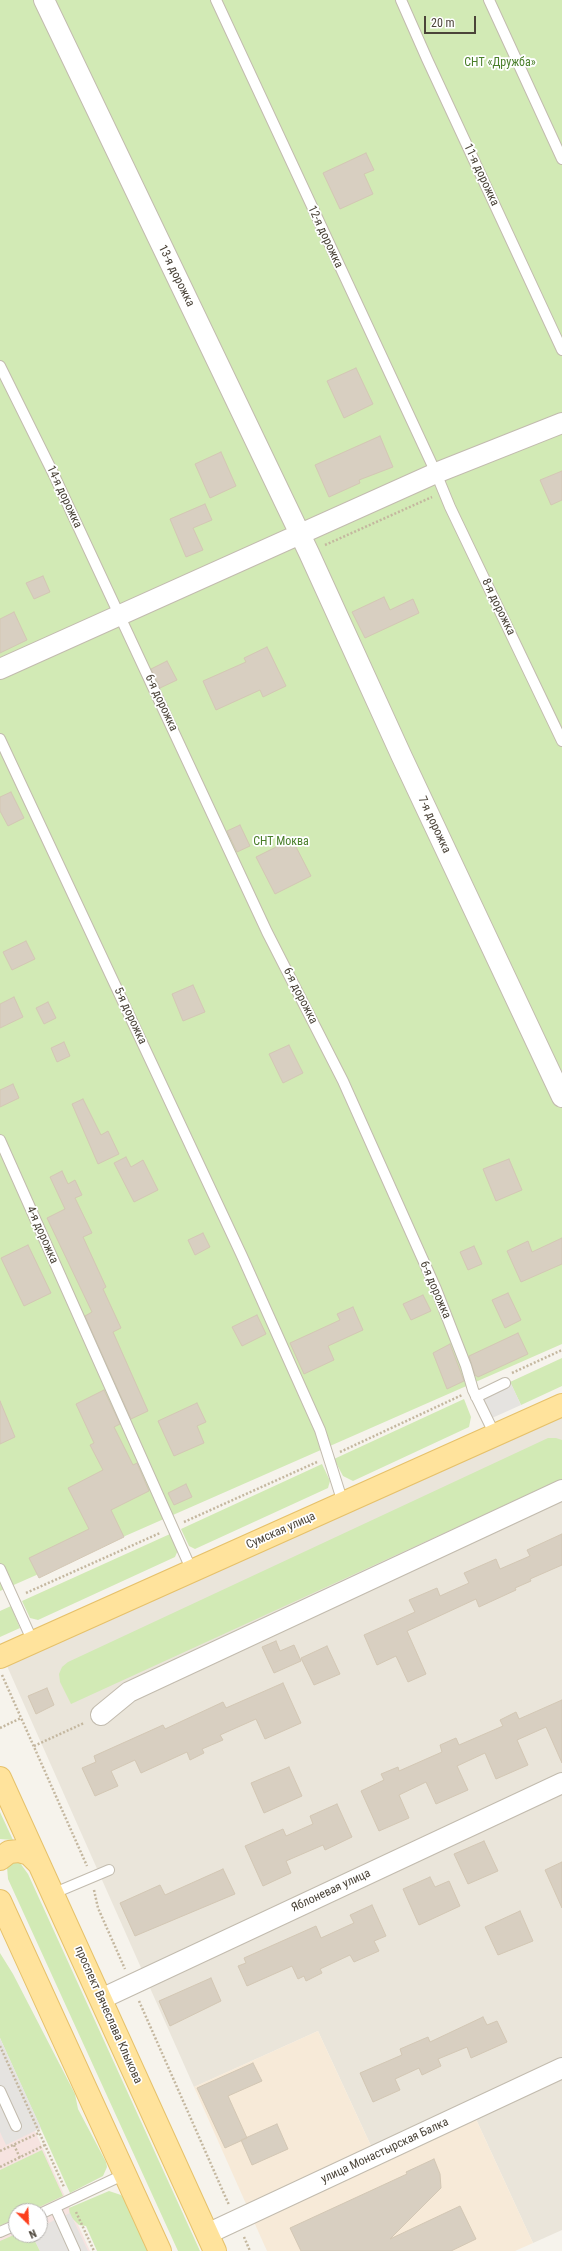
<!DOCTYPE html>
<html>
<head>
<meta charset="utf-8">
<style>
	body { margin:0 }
	#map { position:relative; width:562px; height:2251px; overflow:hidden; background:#f6f3ec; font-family:"Roboto Condensed",sans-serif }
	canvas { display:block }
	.north { position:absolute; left:8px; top:2203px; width:40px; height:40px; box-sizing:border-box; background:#fff; border:1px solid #b7b4b0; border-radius:50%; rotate:156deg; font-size:11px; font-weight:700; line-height:16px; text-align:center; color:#4b4439 }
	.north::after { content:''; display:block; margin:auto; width:14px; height:18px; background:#fc3f1d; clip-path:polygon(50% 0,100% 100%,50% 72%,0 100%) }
	.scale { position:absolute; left:424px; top:16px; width:52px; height:18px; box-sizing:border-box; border:2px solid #4b4439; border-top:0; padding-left:5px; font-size:12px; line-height:14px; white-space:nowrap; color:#4b4439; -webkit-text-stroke:3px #fff; paint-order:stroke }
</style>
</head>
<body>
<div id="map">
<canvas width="562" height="2251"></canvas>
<div class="north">N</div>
<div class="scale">20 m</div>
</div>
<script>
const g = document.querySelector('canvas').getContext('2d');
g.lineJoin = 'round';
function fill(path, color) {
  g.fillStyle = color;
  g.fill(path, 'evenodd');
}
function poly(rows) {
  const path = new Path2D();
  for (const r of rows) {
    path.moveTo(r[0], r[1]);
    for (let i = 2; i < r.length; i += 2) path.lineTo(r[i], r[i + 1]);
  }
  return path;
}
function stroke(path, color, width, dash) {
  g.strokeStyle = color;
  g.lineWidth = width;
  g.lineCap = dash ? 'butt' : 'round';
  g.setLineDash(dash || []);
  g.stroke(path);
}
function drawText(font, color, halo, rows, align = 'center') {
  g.font = font + ' "Roboto Condensed",sans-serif';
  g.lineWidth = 3.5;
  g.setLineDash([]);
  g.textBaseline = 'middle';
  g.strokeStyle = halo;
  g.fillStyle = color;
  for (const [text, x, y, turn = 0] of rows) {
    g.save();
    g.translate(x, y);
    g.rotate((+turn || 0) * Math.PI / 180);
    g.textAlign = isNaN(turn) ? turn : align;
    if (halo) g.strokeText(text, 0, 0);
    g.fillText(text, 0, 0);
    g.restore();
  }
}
fill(poly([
	[562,1415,562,2230,533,2243,475,2117,378,2161,318,2031,194,2087,7,1666]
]), '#eae5da');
fill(poly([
	[318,2031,378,2161,475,2117,533,2243,515,2251,267,2251,194,2087]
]), '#f7ead8');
fill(poly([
	[0,2055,90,2251,0,2251],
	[16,2211,40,2211,40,2235,16,2235]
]), '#f6e3e0');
fill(poly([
	[0,0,562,0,562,1344,0,1591],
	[562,1358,562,1386,521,1405,510,1382],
	[464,1399,471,1417,469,1427,353,1481,343,1476,334,1459],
	[548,1438,556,1438,562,1440,562,1479,71,1704,60,1682,59,1674,62,1667,68,1662],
	[322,1464,330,1481,328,1488,195,1549,189,1546,181,1529],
	[170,1534,178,1550,175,1557,38,1620,30,1618,22,1601],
	[11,1606,20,1628,0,1637,0,1611],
	[0,1812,13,1840,0,1839],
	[15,1862,20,1863,28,1874,200,2251,178,2251,8,1879,7,1867],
	[0,1953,13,1974,75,2094,78,2109,106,2162,107,2167,103,2176,70,2193,0,2038],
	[42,2150,63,2196,31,2211,16,2211,16,2218,0,2226,0,2170],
	[109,2191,121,2195,125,2200,148,2251,97,2251,86,2226,79,2225,70,2216,69,2208],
	[16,2234,32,2235,40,2251,0,2251,0,2241]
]), '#d2eab5');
fill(poly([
	[508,1377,521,1405,492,1418,479,1390],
	[0,2038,41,2128,6,2145,0,2132],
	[70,2213,88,2251,40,2251,32,2235,40,2235,40,2227]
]), '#e5e3e0');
const building = poly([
	[366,153,374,170,364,174,373,194,340,209,323,173,366,153],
	[356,368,373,404,344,418,327,381,356,368],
	[380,436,393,467,359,480,360,483,329,497,315,465,380,436],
	[221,452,236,486,210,498,195,464,221,452],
	[562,471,562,500,551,505,540,480,562,471],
	[205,504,212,520,193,528,203,550,186,557,170,519,205,504],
	[43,576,50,592,34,599,26,583,43,576],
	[384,597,390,610,413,599,419,613,365,638,352,612,384,597],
	[14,612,27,640,0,653,0,619,14,612],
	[267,647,286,686,263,697,260,690,216,710,203,681,246,662,244,658,267,647],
	[167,661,177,680,160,688,151,669,167,661],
	[11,792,24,818,8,826,0,811,0,797,11,792],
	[240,825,250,846,237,852,227,831,240,825],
	[292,839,311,876,275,894,256,857,292,839],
	[26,941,35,959,12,970,3,952,26,941],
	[193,985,205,1012,183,1021,172,994,193,985],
	[14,997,23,1017,0,1028,0,1004,14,997],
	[48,1002,56,1018,44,1024,36,1008,48,1002],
	[64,1042,70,1056,57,1062,51,1048,64,1042],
	[289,1045,303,1073,283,1083,269,1054,289,1045],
	[13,1084,19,1098,0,1107,0,1090,13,1084],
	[83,1099,101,1135,108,1131,119,1154,98,1164,72,1104,83,1099],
	[126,1157,131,1167,143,1160,158,1190,134,1202,114,1163,126,1157],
	[509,1159,522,1190,496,1201,483,1169,509,1159],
	[62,1171,68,1184,75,1180,82,1195,75,1198,92,1233,83,1237,106,1287,103,1289,121,1328,113,1332,148,1411,131,1419,85,1316,92,1312,47,1218,65,1209,50,1177,62,1171],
	[203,1233,210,1247,195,1255,188,1240,203,1233],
	[562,1238,562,1264,521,1282,507,1251,528,1241,532,1252,562,1238],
	[28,1245,51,1293,24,1306,1,1258,28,1245],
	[474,1246,482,1264,468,1270,460,1252,474,1246],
	[508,1293,521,1320,505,1328,492,1300,508,1293],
	[423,1295,431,1311,411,1320,403,1304,423,1295],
	[353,1307,363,1330,328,1346,334,1360,304,1374,290,1343,340,1320,337,1314,353,1307],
	[257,1315,266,1334,242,1346,232,1327,257,1315],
	[518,1333,528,1354,478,1377,475,1375,469,1356,518,1333],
	[450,1344,464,1381,447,1389,433,1353,450,1344],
	[104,1390,120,1424,114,1427,133,1465,137,1463,149,1491,111,1510,124,1537,39,1578,29,1558,89,1529,68,1488,103,1470,90,1445,94,1443,76,1404,104,1390],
	[0,1401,15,1437,0,1444,0,1401],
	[197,1403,206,1422,197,1426,204,1443,174,1456,158,1421,197,1403],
	[186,1484,192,1497,174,1505,168,1493,186,1484],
	[562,1534,562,1565,530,1579,531,1581,515,1588,516,1590,479,1607,476,1599,407,1631,426,1674,408,1682,396,1656,377,1665,364,1635,415,1612,409,1600,437,1588,440,1596,469,1583,464,1573,496,1559,500,1569,530,1556,527,1550,562,1534],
	[276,1641,280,1651,294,1645,301,1661,274,1673,262,1647,276,1641],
	[327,1646,340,1674,314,1685,301,1658,327,1646],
	[283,1683,301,1723,265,1739,256,1719,220,1735,223,1740,202,1749,204,1753,190,1760,187,1752,141,1773,135,1760,111,1771,118,1786,95,1796,82,1768,96,1762,94,1756,163,1725,165,1729,223,1702,226,1708,283,1683],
	[47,1688,54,1705,36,1714,28,1696,47,1688],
	[562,1700,562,1763,546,1727,517,1740,528,1765,496,1779,485,1753,457,1766,468,1790,436,1804,426,1782,399,1795,409,1818,379,1831,361,1791,384,1780,381,1774,398,1767,399,1771,442,1752,440,1745,456,1738,459,1745,503,1726,500,1720,516,1712,519,1719,562,1700],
	[289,1767,302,1796,264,1813,251,1783,289,1767],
	[337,1804,352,1837,325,1850,323,1845,286,1861,291,1873,263,1886,245,1846,283,1829,286,1836,313,1824,310,1816,337,1804],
	[484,1841,498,1871,468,1884,454,1854,484,1841],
	[562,1862,562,1908,545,1870,562,1862],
	[223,1869,235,1894,135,1936,120,1903,160,1885,165,1895,223,1869],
	[430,1877,435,1887,449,1881,460,1906,419,1925,403,1889,430,1877],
	[372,1905,386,1936,374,1941,379,1951,354,1962,350,1955,320,1969,322,1973,306,1981,304,1976,298,1979,292,1966,247,1986,238,1966,246,1963,244,1958,316,1926,321,1938,354,1923,350,1915,372,1905],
	[520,1911,533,1941,498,1955,485,1927,520,1911],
	[211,1978,221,2001,170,2026,159,2001,211,1978],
	[483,2017,487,2025,497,2021,507,2042,471,2058,467,2047,438,2059,441,2066,422,2075,419,2068,395,2079,400,2090,373,2102,360,2073,402,2055,400,2049,428,2037,430,2042,483,2017],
	[253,2063,262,2081,228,2096,247,2138,225,2148,197,2088,253,2063],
	[277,2124,288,2149,252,2165,241,2140,277,2124],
	[434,2159,440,2174,441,2188,390,2239,460,2206,476,2239,451,2251,301,2251,290,2228,407,2174,406,2172,434,2159]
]);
fill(building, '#d8cfc1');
stroke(building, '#d3c7b4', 1);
const lane = poly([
	[216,0,436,473,450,507,562,741],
	[401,0,427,59,562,350],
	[489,0,562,159],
	[0,366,54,475,267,932,343,1081,436,1289,466,1366,473,1390,495,1435],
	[0,739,242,1256,320,1430,343,1503],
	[0,1140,192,1571],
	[476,1397,505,1383],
	[0,1569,33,1642],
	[52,1894,109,1870],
	[0,2091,16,2126],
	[55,2207,75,2251],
	[40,2214,125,2174],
	[0,2232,16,2225]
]);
const street = poly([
	[44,0,309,553,402,757,562,1097],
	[0,669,436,473,562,423],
	[101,1715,129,1692,562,1490],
	[101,1999,562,1783],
	[207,2234,562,2068]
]);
const primary = poly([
	[0,1657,562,1405],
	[0,1778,215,2251],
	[0,1859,9,1852,19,1851,29,1854,39,1864],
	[0,1901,160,2251]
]);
stroke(lane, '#c2bbae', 12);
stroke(street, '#c2bbae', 22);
stroke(primary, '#e6c16a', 24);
stroke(poly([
	[325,545,432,497],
	[512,1373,562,1350],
	[340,1452,462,1395],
	[184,1522,317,1462],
	[26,1593,160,1533],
	[2,1675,87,1866],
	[0,1728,21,1718],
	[34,1746,84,1723],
	[94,1890,98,1908,125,1969],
	[139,2001,229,2205],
	[0,2046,64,2187],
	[14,2145,20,2158],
	[0,2151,39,2133],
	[0,2167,45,2145],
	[76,2212,94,2251],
	[244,2237,250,2251]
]), '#c4b79f', 2.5, [2, 2]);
stroke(lane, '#fff', 10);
stroke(street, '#fff', 20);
stroke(primary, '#ffe39c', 22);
drawText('12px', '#4a7f2a', '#fff', [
	["СНТ «Дружба»",500,63],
	["СНТ Моква",281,842]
]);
drawText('12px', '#4b4439', '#fff', [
	["11-я дорожка",481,175,65],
	["12-я дорожка",325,237,65],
	["13-я дорожка",176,276,64],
	["14-я дорожка",64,497,65],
	["8-я дорожка",498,607,64],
	["6-я дорожка",161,703,65],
	["7-я дорожка",434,825,65],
	["6-я дорожка",300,996,63],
	["5-я дорожка",130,1016,65],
	["4-я дорожка",42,1235,66],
	["6-я дорожка",435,1290,67],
	["Сумская улица",281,1531,-24],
	["Яблоневая улица",331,1891,-25],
	["проспект Вячеслава Клыкова",108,2015,66],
	["улица Монастырская Балка",385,2151,-25]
]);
</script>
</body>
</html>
